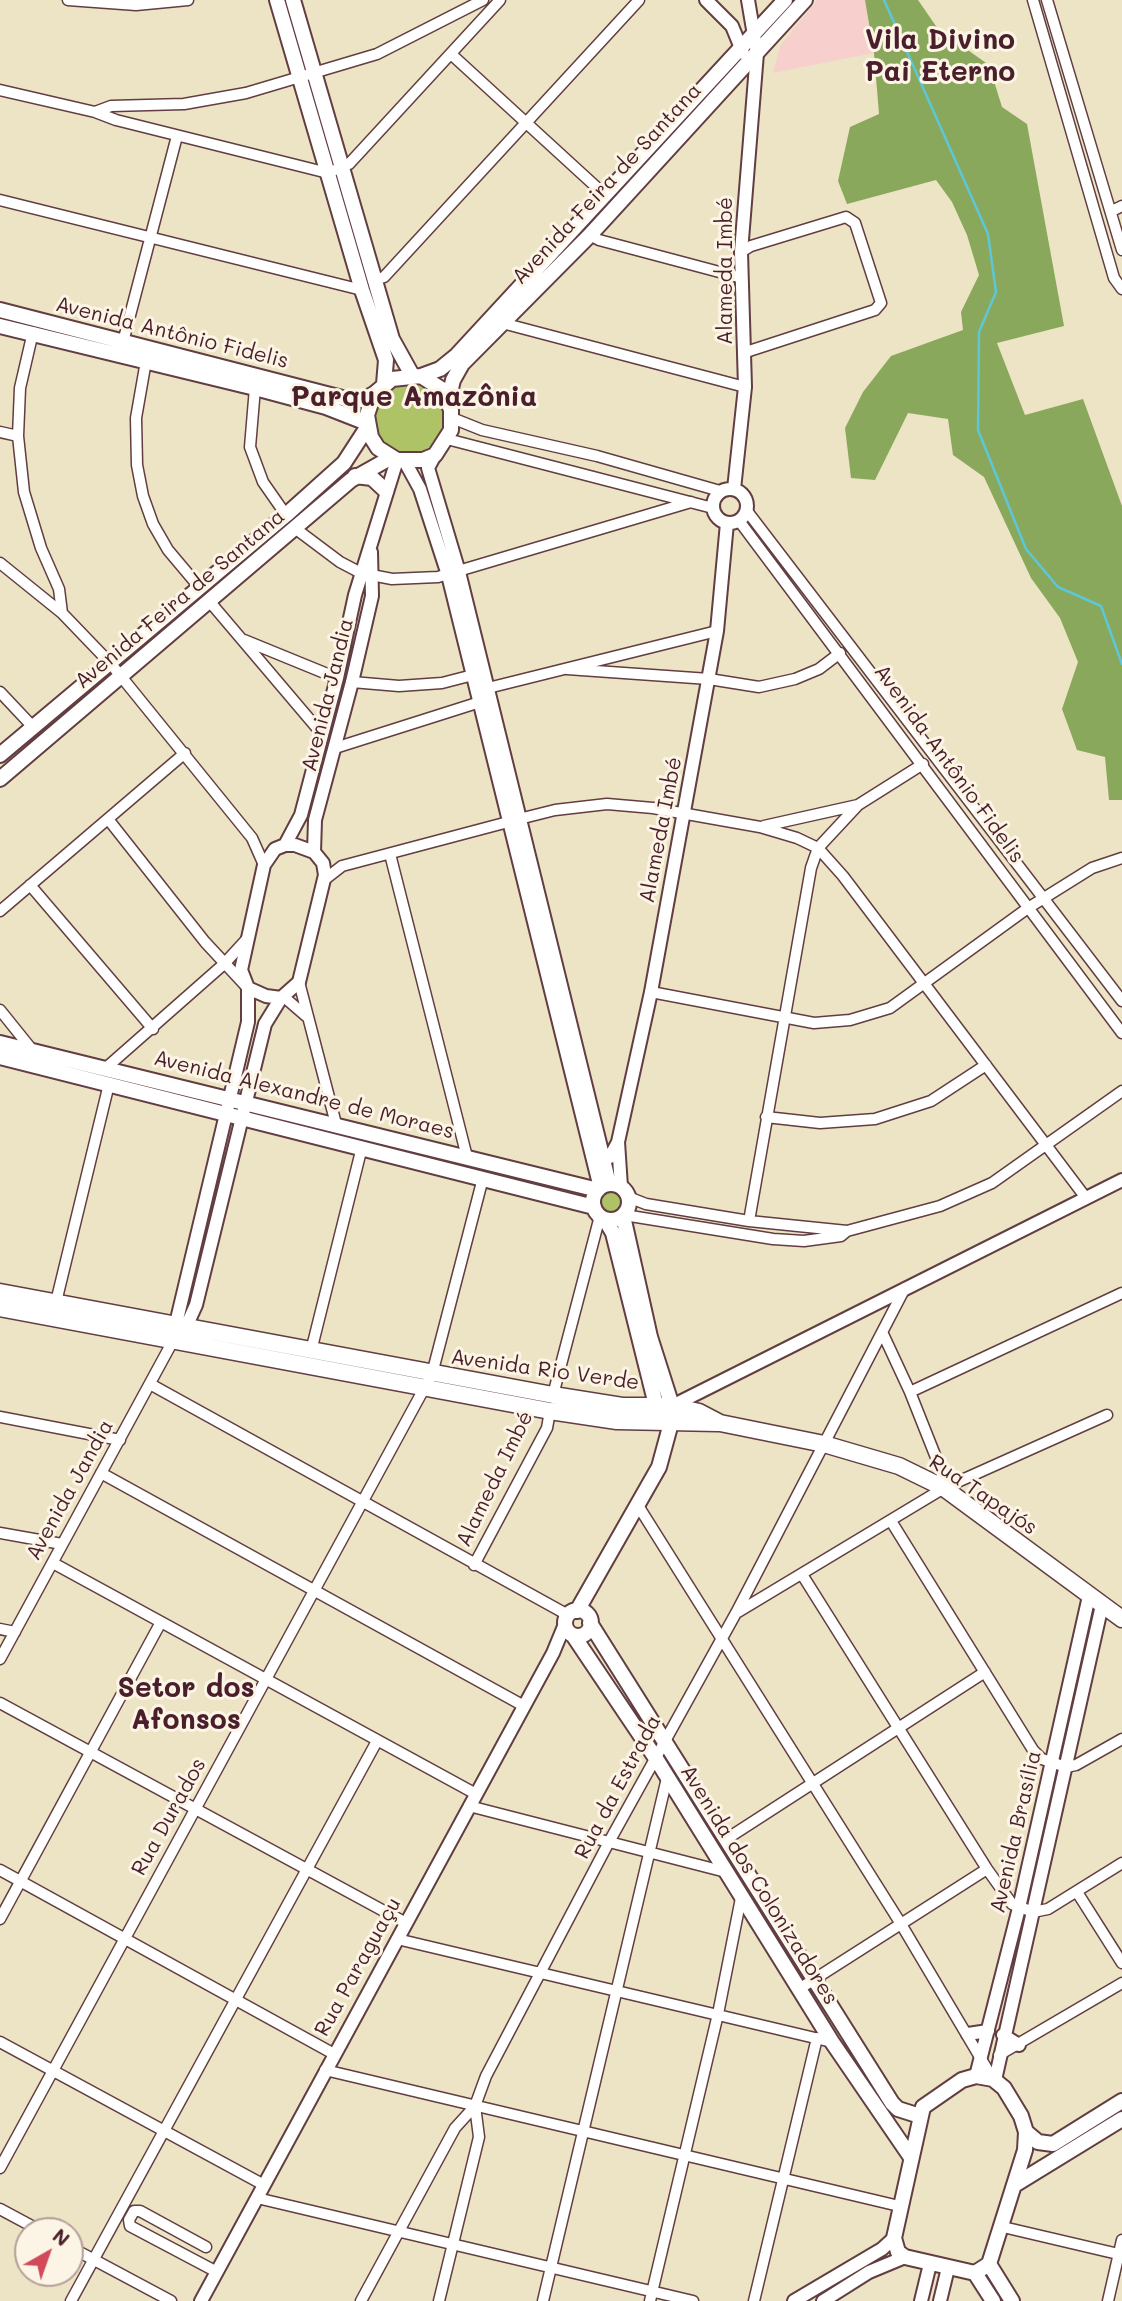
<!DOCTYPE html>
<html>
<head>
<meta charset="utf-8">
<style>
	body { margin:0 }
	#map { position:relative; width:1122px; height:2301px; overflow:hidden; background:#ece4c4; font-family:Mali,sans-serif }
	canvas { display:block }
	.north { position:absolute; left:14px; top:2217px; width:70px; height:70px; box-sizing:border-box; background:#fcf5e5; border:2px solid #b59f9b; border-radius:50%; rotate:40deg; font-size:19px; font-weight:700; line-height:28px; text-align:center; color:#4a1f2b }
	.north::after { content:''; display:block; margin:auto; width:24px; height:32px; background:#d1495b; clip-path:polygon(50% 0,100% 100%,50% 72%,0 100%) }
</style>
</head>
<body>
<div id="map">
<canvas width="1122" height="2301"></canvas>
<div class="north">N</div>
</div>
<script>
const g = document.querySelector('canvas').getContext('2d');
g.lineJoin = 'round';
function fill(path, color) {
  g.fillStyle = color;
  g.fill(path, 'evenodd');
}
function poly(rows) {
  const path = new Path2D();
  for (const r of rows) {
    if (r.length === 3) {
      path.moveTo(r[0] + r[2], r[1]);
      path.arc(r[0], r[1], r[2], 0, 2 * Math.PI);
      continue;
    }
    path.moveTo(r[0], r[1]);
    for (let i = 2; i < r.length; i += 2) path.lineTo(r[i], r[i + 1]);
  }
  return path;
}
function stroke(path, color, width, dash) {
  g.strokeStyle = color;
  g.lineWidth = width;
  g.lineCap = dash ? 'butt' : 'round';
  g.setLineDash(dash || []);
  g.stroke(path);
}
function drawText(font, color, halo, rows, align = 'center') {
  g.font = font + ' Mali,sans-serif';
  g.lineWidth = 6;
  g.setLineDash([]);
  g.textBaseline = 'middle';
  g.strokeStyle = halo;
  g.fillStyle = color;
  for (const [text, x, y, turn = 0] of rows) {
    g.save();
    g.translate(x, y);
    g.rotate((+turn || 0) * Math.PI / 180);
    g.textAlign = isNaN(turn) ? turn : align;
    if (halo) g.strokeText(text, 0, 0);
    g.fillText(text, 0, 0);
    g.restore();
  }
}
fill(poly([
	[817,0,865,0,874,53,773,73,780,46]
]), '#f7d0cd');
fill(poly([
	[410,417,36],
	[611,1202,11]
]), '#aec266');
fill(poly([
	[865,0,918,0,938,29,989,65,1002,107,1027,124,1064,326,997,343,1025,415,1083,399,1122,506,1122,800,1109,800,1105,757,1077,750,1062,709,1078,662,1060,618,1031,578,984,477,953,455,948,419,908,413,875,480,851,478,845,428,863,392,891,356,963,330,961,312,979,275,967,235,952,202,936,180,847,204,838,181,850,127,879,114,874,53]
]), '#8aa85b');
stroke(poly([
	[884,0,988,234,996,292,979,332,978,430,1026,549,1058,587,1101,606,1122,664]
]), '#5dc7d8', 2.5);
const minor = poly([
	[68,0,136,5,188,0],
	[1033,0,1114,278,1122,289],
	[1047,0,1122,250],
	[451,54,605,195],
	[0,90,95,112,111,106,184,104,246,93,377,54,483,0],
	[95,112,116,120,328,173,349,164,500,0],
	[0,200,362,290],
	[1112,211,1122,206],
	[590,235,599,240,742,278],
	[741,252,751,246,846,217,855,223,881,303,875,310,746,352],
	[374,280,384,277,639,0],
	[506,324,745,387],
	[33,332,20,388,18,436,24,492,41,548,59,589,62,613],
	[123,342,177,136],
	[146,361,136,418,137,465,143,496,153,524,168,550,200,588],
	[255,388,250,447,263,482,286,515],
	[452,418,482,430,597,456,720,491],
	[0,432,18,436],
	[447,439,713,508],
	[747,511,1122,1001],
	[740,522,1122,1033],
	[296,529,340,562,361,573,392,579,438,577,691,502],
	[0,563,62,613,111,664,252,838,264,865],
	[210,602,322,734],
	[244,640,337,678],
	[567,669,709,679,759,687,795,679,819,669,840,653],
	[352,682,399,686,442,683,473,675],
	[488,688,717,631],
	[0,692,33,727],
	[335,748,480,702],
	[108,819,205,942,245,985],
	[764,826,858,805,923,764],
	[390,854,467,1157],
	[324,880,342,866,527,817,555,810,607,804,653,808,760,827,797,838,818,848,843,876,1086,1198],
	[30,885,153,1029],
	[0,911,185,753],
	[299,982,336,1124],
	[651,992,814,1023,850,1020,890,1008,1028,908,1092,868,1122,858],
	[284,997,306,1016],
	[0,1010,33,1051],
	[107,1067,224,964,246,940],
	[766,1117,820,1123,875,1119,931,1101,986,1065],
	[628,1197,646,1204,749,1221,847,1231],
	[624,1215,773,1239,804,1241,841,1236,847,1231,940,1206,992,1183,1122,1091],
	[749,1221,811,868,818,848,858,805],
	[56,1302,109,1084],
	[883,1334,910,1392,941,1470,944,1488],
	[311,1351,362,1147],
	[150,1384,568,1615],
	[910,1392,1122,1293],
	[553,1395,600,1216],
	[0,1417,120,1440],
	[101,1473,524,1706],
	[637,1504,901,1924,993,2079],
	[891,1521,1033,1750,1042,1759,1066,1767,1076,1765,1122,1739],
	[0,1533,62,1544],
	[53,1563,476,1794],
	[474,1565,547,1428,550,1411],
	[803,1576,987,1869,1012,1904,1033,1912,1048,1909,1122,1863],
	[738,1612,944,1488,1107,1415],
	[0,1629,15,1632],
	[0,1659,174,1339],
	[0,1703,406,1923],
	[469,1806,726,1872],
	[728,1838,985,1672],
	[0,1870,334,2054],
	[1077,1892,1122,1963],
	[0,1919,161,1622],
	[397,1939,832,2042],
	[799,1989,987,1869],
	[0,2042,264,2185],
	[999,2055,1122,1983],
	[325,2070,899,2206],
	[0,2168,432,1374,483,1178],
	[257,2198,693,2301],
	[0,2209,41,2231],
	[1003,2227,1122,2255],
	[70,2247,171,2301],
	[206,2247,140,2211,134,2211,129,2220,130,2226,217,2272],
	[71,2301,377,1741],
	[361,2301,455,2128,475,2106,486,2076,609,1842,736,1613,905,1288],
	[439,2301,479,2137,475,2106],
	[543,2301,667,1778],
	[650,2301,718,2014,741,1898],
	[754,2301,817,2038],
	[1108,2301,1122,2240]
]);
const tertiary = poly([
	[706,0,732,26,743,53],
	[435,455,428,468,459,572,610,1184],
	[404,460,420,489,448,575,600,1188],
	[730,506,17],
	[734,489,745,387,741,252,757,53,748,0],
	[285,845,301,815,337,678,355,595,397,460],
	[285,845,295,845,314,852,323,863,325,875,299,982,281,998,266,996,248,988,241,970,264,865,275,849,285,845],
	[314,852,315,820,352,682,372,596,371,552],
	[618,1142,621,1187],
	[604,1160,610,1157,618,1142,651,992,717,631,727,523],
	[174,1332,248,1022,248,988],
	[174,1339,186,1327,196,1305,265,1024,281,998],
	[672,1406,1122,1180],
	[968,2034,988,2031],
	[1003,2035,1019,2045],
	[976,2076,1019,1908,1089,1596],
	[995,2080,1102,1605],
	[201,2301,553,1653,565,1624],
	[794,2301,882,2249,894,2238],
	[823,2301,869,2272,905,2257],
	[921,2301,930,2264],
	[940,2301,948,2268]
]);
const secondary = poly([
	[277,0,362,290,386,360,384,384],
	[293,0,392,339,412,375],
	[0,310,346,399,363,400,374,394],
	[0,326,255,388,326,407,367,423],
	[421,376,443,390,451,410,451,430,435,455,423,460,397,460,378,448,371,437,367,415,374,394,392,379,421,376,440,369,456,356,785,0],
	[448,401,453,380,462,364,590,235,805,0],
	[355,476,372,478,386,491],
	[0,755,286,515,344,463,368,426],
	[0,779,351,480,392,457],
	[0,1043,598,1190],
	[0,1057,594,1207],
	[611,1202,18],
	[605,1219,613,1233,659,1417],
	[578,1623,13],
	[577,1611,659,1467,671,1423,672,1406,650,1337,623,1216],
	[590,1623,892,2103,898,2109,920,2116],
	[573,1635,655,1757,832,2042,910,2156],
	[976,2076,993,2079,1004,2088,1021,2116,1026,2132,1025,2150,989,2264,975,2273,905,2257,898,2252,894,2238,923,2107,962,2080,976,2076],
	[1026,2132,1038,2142,1053,2144,1122,2101],
	[1016,2184,1122,2119],
	[989,2264,1012,2301],
	[975,2273,993,2301]
]);
const primary = poly([
	[0,1292,553,1395,622,1406,672,1406,699,1412,720,1423,824,1444,899,1466,944,1488,1122,1619],
	[0,1308,550,1411,617,1421,718,1423]
]);
stroke(minor, '#623d42', 13);
stroke(tertiary, '#623d42', 16);
stroke(secondary, '#623d42', 18);
stroke(primary, '#623d42', 19);
stroke(minor, '#fff', 10);
stroke(tertiary, '#fff', 12);
stroke(secondary, '#fff', 14);
stroke(primary, '#fff', 16);
drawText('21px', '#4a1f2b', '#fcf5e5', [
	["Avenida Feira de Santana",607,184,-47],
	["Alameda Imbé",726,271,-90],
	["Avenida Antônio Fidelis",172,333,14],
	["Avenida Feira de Santana",180,599,-40],
	["Avenida Jandia",328,695,-76],
	["Avenida Antônio Fidelis",949,764,54],
	["Alameda Imbé",661,830,-79],
	["Avenida Alexandre de Moraes",304,1095,14],
	["Avenida Rio Verde",545,1370,8],
	["Alameda Imbé",495,1479,-64],
	["Avenida Jandia",70,1490,-61],
	["Rua Tapajós",983,1495,34],
	["Rua da Estrada",618,1787,-62],
	["Rua Durados",169,1817,-61],
	["Avenida Brasília",1016,1832,-77],
	["Avenida dos Colonizadores",759,1885,58],
	["Rua Paraguaçu",358,1967,-61]
]);
drawText('bold 28px', '#4a1f2b', '#fcf5e5', [
	["Vila Divino",940,40],
	["Pai Eterno",940,72],
	["Parque Amazônia",414,397],
	["Setor dos",186,1688],
	["Afonsos",186,1720]
]);
</script>
</body>
</html>
